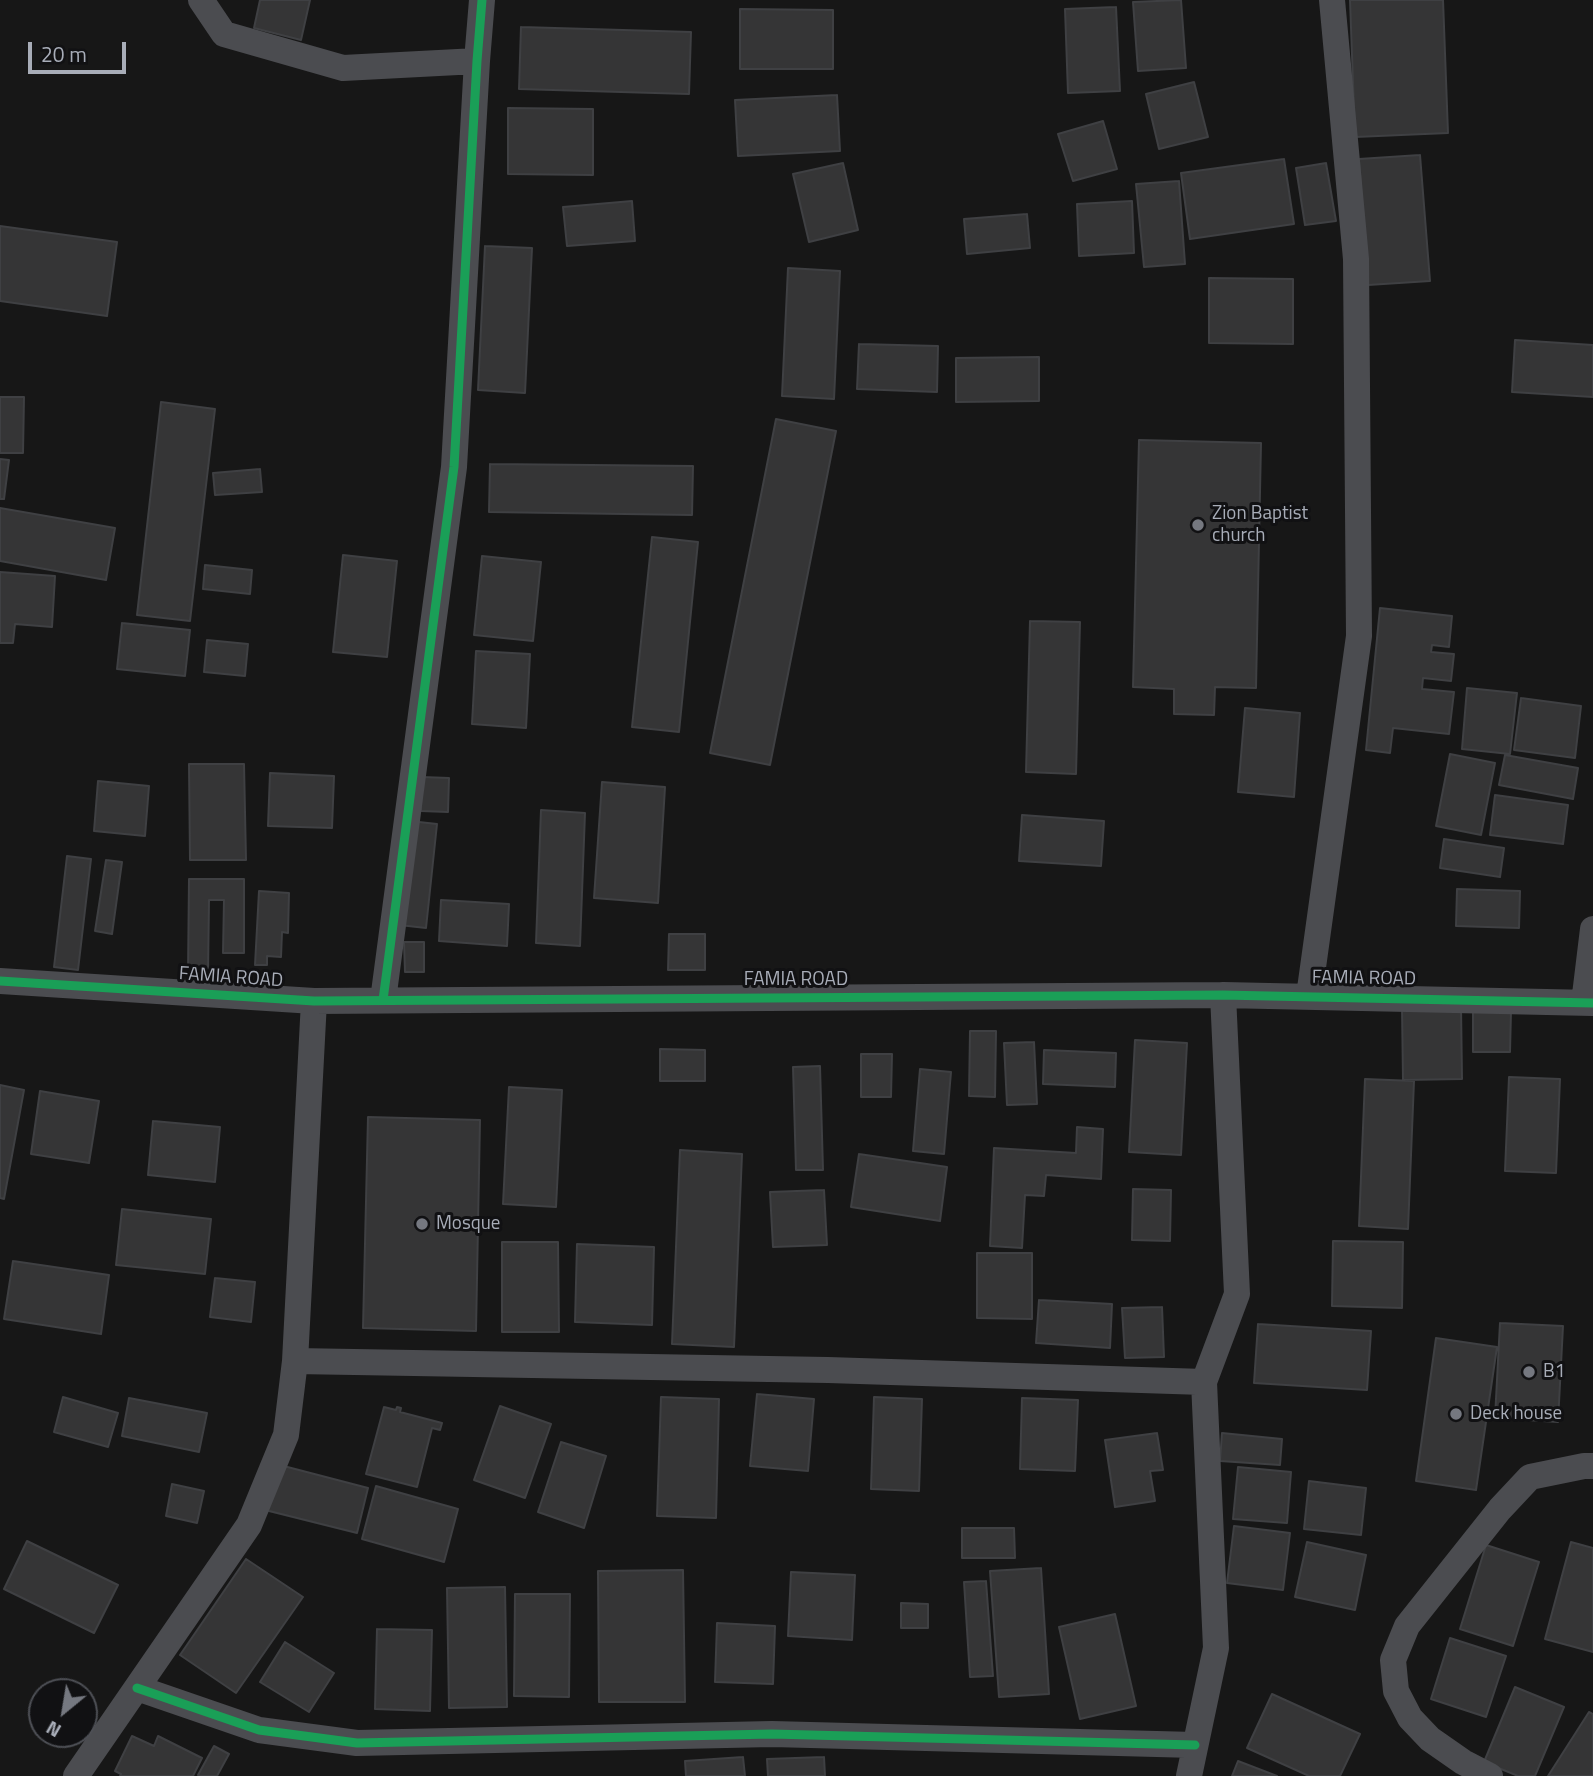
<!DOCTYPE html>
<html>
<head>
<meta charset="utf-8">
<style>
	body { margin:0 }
	#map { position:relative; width:1593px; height:1776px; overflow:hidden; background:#171717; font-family:"Titillium Web",sans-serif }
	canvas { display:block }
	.north { position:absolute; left:28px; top:1678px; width:70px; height:70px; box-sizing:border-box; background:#111113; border:2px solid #4d4f55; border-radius:50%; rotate:210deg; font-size:19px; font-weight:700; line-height:28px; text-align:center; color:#a8adb8 }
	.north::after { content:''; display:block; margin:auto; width:24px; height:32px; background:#757880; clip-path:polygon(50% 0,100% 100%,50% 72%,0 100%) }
	.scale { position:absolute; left:28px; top:42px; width:98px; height:32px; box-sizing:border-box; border:4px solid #a8adb8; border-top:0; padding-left:9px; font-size:21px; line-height:24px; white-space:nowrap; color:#a8adb8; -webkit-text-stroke:5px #111113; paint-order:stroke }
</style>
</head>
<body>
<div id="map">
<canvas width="1593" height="1776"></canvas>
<div class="north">N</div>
<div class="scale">20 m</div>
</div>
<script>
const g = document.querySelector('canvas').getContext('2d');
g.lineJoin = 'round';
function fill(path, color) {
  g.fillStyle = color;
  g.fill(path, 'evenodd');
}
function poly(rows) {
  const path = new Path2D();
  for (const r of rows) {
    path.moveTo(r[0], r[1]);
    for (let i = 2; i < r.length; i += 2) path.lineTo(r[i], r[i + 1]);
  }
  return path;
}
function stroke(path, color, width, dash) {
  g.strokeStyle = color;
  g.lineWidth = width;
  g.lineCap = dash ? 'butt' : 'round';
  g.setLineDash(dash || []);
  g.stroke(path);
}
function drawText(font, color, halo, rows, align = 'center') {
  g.font = font + ' "Titillium Web",sans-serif';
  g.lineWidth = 6;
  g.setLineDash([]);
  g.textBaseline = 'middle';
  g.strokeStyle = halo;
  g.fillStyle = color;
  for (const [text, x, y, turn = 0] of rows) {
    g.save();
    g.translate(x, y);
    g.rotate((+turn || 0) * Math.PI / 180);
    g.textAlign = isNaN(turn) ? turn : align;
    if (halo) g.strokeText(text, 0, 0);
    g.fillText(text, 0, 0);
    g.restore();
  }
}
const building = poly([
	[260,0,310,0,301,40,254,28,260,0],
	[1181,0,1186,68,1138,71,1133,2,1181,0],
	[1350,0,1443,0,1448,133,1355,137,1350,0],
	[1116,7,1120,91,1068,93,1065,9,1116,7],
	[740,9,833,10,833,69,740,69,740,9],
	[521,27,691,32,689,94,519,89,521,27],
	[1194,82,1208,137,1159,149,1146,94,1194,82],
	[837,95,840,151,738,156,735,100,837,95],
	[508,108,593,109,593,175,508,174,508,108],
	[1103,121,1117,169,1073,181,1058,134,1103,121],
	[1420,155,1430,281,1368,285,1359,159,1420,155],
	[1284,159,1294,224,1190,239,1181,173,1284,159],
	[843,163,858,230,809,242,793,174,843,163],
	[1326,163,1336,221,1305,225,1296,168,1326,163],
	[1179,181,1185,264,1144,267,1136,184,1179,181],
	[632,201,635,241,567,246,563,207,632,201],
	[1132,201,1134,253,1079,256,1077,204,1132,201],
	[1027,214,1030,248,967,254,964,219,1027,214],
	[0,226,117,242,107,316,0,301,0,226],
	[485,246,532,248,525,393,478,390,485,246],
	[788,268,840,271,834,399,782,396,788,268],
	[1209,278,1293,279,1293,344,1209,343,1209,278],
	[1515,340,1593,345,1593,397,1512,392,1515,340],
	[859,344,938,346,937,392,857,389,859,344],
	[1039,357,1039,401,956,402,956,358,1039,357],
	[0,397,24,397,23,453,0,453,0,397],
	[161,402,215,409,190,621,137,615,161,402],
	[776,419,836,431,770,765,710,753,776,419],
	[1139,440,1261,443,1256,688,1215,687,1214,715,1174,714,1174,689,1133,687,1139,440],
	[0,459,9,460,4,499,0,499,0,459],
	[490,464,693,466,692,515,489,512,490,464],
	[260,469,262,492,215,495,213,473,260,469],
	[0,508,115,528,106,580,0,561,0,508],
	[652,537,698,542,679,732,632,727,652,537],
	[343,555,397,561,387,657,333,652,343,555],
	[482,556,541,562,533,641,474,635,482,556],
	[205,565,252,570,250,594,203,589,205,565],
	[0,572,55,576,52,627,15,624,13,643,0,643,0,572],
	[1380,608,1452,616,1449,647,1432,645,1431,652,1454,654,1451,681,1423,678,1422,689,1454,692,1449,734,1393,728,1390,753,1366,750,1380,608],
	[1030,621,1080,622,1076,774,1026,772,1030,621],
	[122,623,190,630,185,676,117,669,122,623],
	[207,640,248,644,245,676,204,672,207,640],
	[476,651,530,654,526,728,472,724,476,651],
	[1467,688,1517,693,1510,754,1462,749,1467,688],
	[1521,698,1581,706,1575,758,1514,750,1521,698],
	[1245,708,1300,713,1294,797,1238,792,1245,708],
	[1450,754,1495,763,1481,835,1436,826,1450,754],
	[1505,755,1578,768,1573,799,1499,785,1505,755],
	[189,764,244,764,246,860,190,860,189,764],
	[270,773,334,776,332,828,268,826,270,773],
	[422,777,449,778,448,812,421,811,422,777],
	[98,781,149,786,145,836,94,831,98,781],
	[602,782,665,787,658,903,594,898,602,782],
	[1495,795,1568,805,1563,844,1490,835,1495,795],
	[541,810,585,813,580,946,536,943,541,810],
	[1022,815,1104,821,1101,866,1019,861,1022,815],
	[410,821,437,824,426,928,399,925,410,821],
	[1444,839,1504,848,1500,877,1440,868,1444,839],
	[67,856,91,859,78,970,54,967,67,856],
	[106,860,122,862,112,934,95,931,106,860],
	[189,879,244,879,244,953,223,953,224,900,209,900,208,974,188,974,189,879],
	[1457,889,1520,891,1519,928,1456,926,1457,889],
	[259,891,289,893,288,933,282,932,281,957,267,956,267,965,255,965,259,891],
	[441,900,509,904,507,946,439,941,441,900],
	[669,934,705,934,705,970,668,970,669,934],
	[404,942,424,942,424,972,405,972,404,942],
	[1461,1006,1462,1079,1403,1080,1402,1007,1461,1006],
	[1473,1010,1511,1011,1510,1052,1473,1052,1473,1010],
	[970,1031,996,1031,995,1097,969,1096,970,1031],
	[1135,1040,1187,1043,1181,1155,1129,1152,1135,1040],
	[1034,1042,1037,1104,1007,1105,1004,1043,1034,1042],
	[660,1049,705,1050,705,1081,660,1081,660,1049],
	[1044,1050,1116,1053,1115,1087,1043,1084,1044,1050],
	[861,1054,892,1054,891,1097,861,1097,861,1054],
	[820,1066,823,1170,796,1170,793,1067,820,1066],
	[920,1069,951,1072,944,1154,913,1151,920,1069],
	[1509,1077,1560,1079,1556,1173,1505,1171,1509,1077],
	[1365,1079,1414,1081,1408,1229,1359,1226,1365,1079],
	[0,1085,24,1090,4,1199,0,1198,0,1085],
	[509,1087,562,1090,556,1207,503,1204,509,1087],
	[40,1091,99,1101,89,1163,31,1154,40,1091],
	[368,1117,480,1120,476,1331,363,1328,368,1117],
	[153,1121,220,1127,215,1182,148,1175,153,1121],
	[1077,1127,1103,1129,1101,1179,1046,1175,1044,1196,1025,1195,1022,1248,990,1246,994,1148,1076,1153,1077,1127],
	[680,1150,742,1154,734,1347,672,1344,680,1150],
	[859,1154,947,1167,940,1221,851,1207,859,1154],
	[1133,1189,1171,1190,1170,1241,1132,1240,1133,1189],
	[824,1190,827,1245,773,1247,770,1192,824,1190],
	[122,1209,211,1219,205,1274,116,1265,122,1209],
	[1333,1241,1403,1242,1402,1308,1332,1306,1333,1241],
	[502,1242,558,1242,559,1332,502,1332,502,1242],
	[577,1244,654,1247,652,1325,575,1322,577,1244],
	[977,1253,1032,1253,1032,1319,977,1318,977,1253],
	[13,1261,109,1275,101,1334,4,1319,13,1261],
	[215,1278,255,1282,251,1322,210,1317,215,1278],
	[1039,1300,1112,1304,1110,1348,1036,1343,1039,1300],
	[1162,1307,1164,1357,1125,1358,1122,1308,1162,1307],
	[1500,1323,1563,1326,1558,1422,1495,1418,1500,1323],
	[1258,1324,1371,1331,1367,1390,1254,1383,1258,1324],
	[1436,1338,1497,1347,1476,1490,1416,1481,1436,1338],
	[757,1394,814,1399,808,1471,750,1466,757,1394],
	[63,1397,118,1413,108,1447,54,1432,63,1397],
	[661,1397,719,1399,716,1518,657,1516,661,1397],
	[874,1397,922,1399,919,1491,871,1489,874,1397],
	[129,1398,207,1413,199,1452,122,1436,129,1398],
	[1022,1398,1078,1400,1075,1471,1020,1469,1022,1398],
	[500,1406,551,1424,525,1498,474,1480,500,1406],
	[384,1407,396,1410,397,1407,401,1408,400,1412,442,1423,440,1430,432,1428,417,1487,366,1474,384,1407],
	[1157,1433,1163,1470,1150,1471,1155,1501,1115,1507,1105,1440,1157,1433],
	[1222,1433,1282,1439,1280,1465,1220,1461,1222,1433],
	[561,1442,606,1456,584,1528,538,1512,561,1442],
	[276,1464,368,1488,357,1533,265,1510,276,1464],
	[1238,1467,1291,1472,1287,1523,1233,1519,1238,1467],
	[1309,1481,1366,1488,1361,1535,1304,1529,1309,1481],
	[172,1484,204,1491,197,1523,166,1516,172,1484],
	[376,1486,458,1509,444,1562,362,1539,376,1486],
	[1234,1526,1290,1533,1283,1590,1227,1583,1234,1526],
	[962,1528,1014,1528,1015,1558,962,1558,962,1528],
	[27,1541,118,1585,94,1633,4,1589,27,1541],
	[1307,1542,1366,1555,1355,1610,1295,1597,1307,1542],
	[1571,1542,1593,1548,1593,1652,1545,1639,1571,1542],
	[1486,1545,1539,1562,1513,1646,1460,1629,1486,1545],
	[246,1559,303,1597,236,1693,180,1655,246,1559],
	[1041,1568,1049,1694,999,1697,990,1571,1041,1568],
	[683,1570,685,1702,599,1702,598,1571,683,1570],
	[791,1572,855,1575,852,1640,788,1636,791,1572],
	[986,1581,993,1676,970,1677,964,1582,986,1581],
	[505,1587,507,1707,449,1708,447,1588,505,1587],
	[515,1594,570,1594,569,1697,514,1696,515,1594],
	[901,1603,928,1604,928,1628,901,1628,901,1603],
	[1115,1614,1136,1706,1080,1719,1059,1627,1115,1614],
	[717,1623,775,1626,773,1684,715,1682,717,1623],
	[377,1629,432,1630,430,1711,375,1709,377,1629],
	[1450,1638,1506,1656,1486,1717,1431,1699,1450,1638],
	[285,1642,334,1673,309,1712,260,1682,285,1642],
	[1515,1687,1564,1707,1535,1776,1518,1776,1484,1762,1515,1687],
	[1272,1694,1360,1734,1340,1776,1309,1776,1247,1748,1272,1694],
	[1589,1712,1593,1714,1593,1776,1548,1776,1589,1712],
	[132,1736,154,1746,158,1736,202,1758,193,1776,120,1776,121,1774,115,1771,132,1736],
	[214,1746,229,1754,217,1776,200,1776,198,1775,214,1746],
	[743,1757,745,1776,686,1776,685,1761,743,1757],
	[824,1757,825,1776,768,1776,767,1759,824,1757],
	[1238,1761,1277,1776,1232,1776,1238,1761]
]);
fill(building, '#353536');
stroke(building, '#3f4043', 2);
stroke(poly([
	[201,0,224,34,343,68,477,61],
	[0,981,314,1001,1223,995,1593,1003],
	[1309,996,1359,636,1356,259,1332,0],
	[383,1000,454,467,477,61,482,0],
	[1584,1003,1593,929],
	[295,1361,828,1370,1204,1382],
	[137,1688,259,1730,357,1743,772,1734,1195,1745],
	[76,1776,249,1525,286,1435,295,1361,314,1001],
	[1189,1776,1216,1648,1204,1382,1237,1294,1223,995],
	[1490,1776,1463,1762,1430,1739,1410,1718,1396,1691,1393,1660,1407,1626,1500,1509,1530,1477,1584,1466,1593,1466]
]), '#4b4c50', 26);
stroke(poly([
	[0,981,314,1001,1223,995,1593,1003],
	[383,1000,454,467,477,61,482,0],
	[137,1688,259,1730,357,1743,772,1734,1195,1745]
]), '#1a9f57', 9);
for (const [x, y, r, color] of [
	[1198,525,7,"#757880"],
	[422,1224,7,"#757880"],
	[1529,1372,7,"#757880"],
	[1456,1414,7,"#757880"]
]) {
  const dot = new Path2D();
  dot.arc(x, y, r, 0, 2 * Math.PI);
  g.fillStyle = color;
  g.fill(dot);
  stroke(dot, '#111113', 2.5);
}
drawText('19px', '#a8adb8', '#111113', [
	["Zion Baptist",1212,514],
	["church",1212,536],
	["Mosque",436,1224],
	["B1",1543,1372],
	["Deck house",1470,1414]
], 'left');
drawText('19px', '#a8adb8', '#111113', [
	["FAMIA ROAD",231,978,4],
	["FAMIA ROAD",1364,979,1],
	["FAMIA ROAD",796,980]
]);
</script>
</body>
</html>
